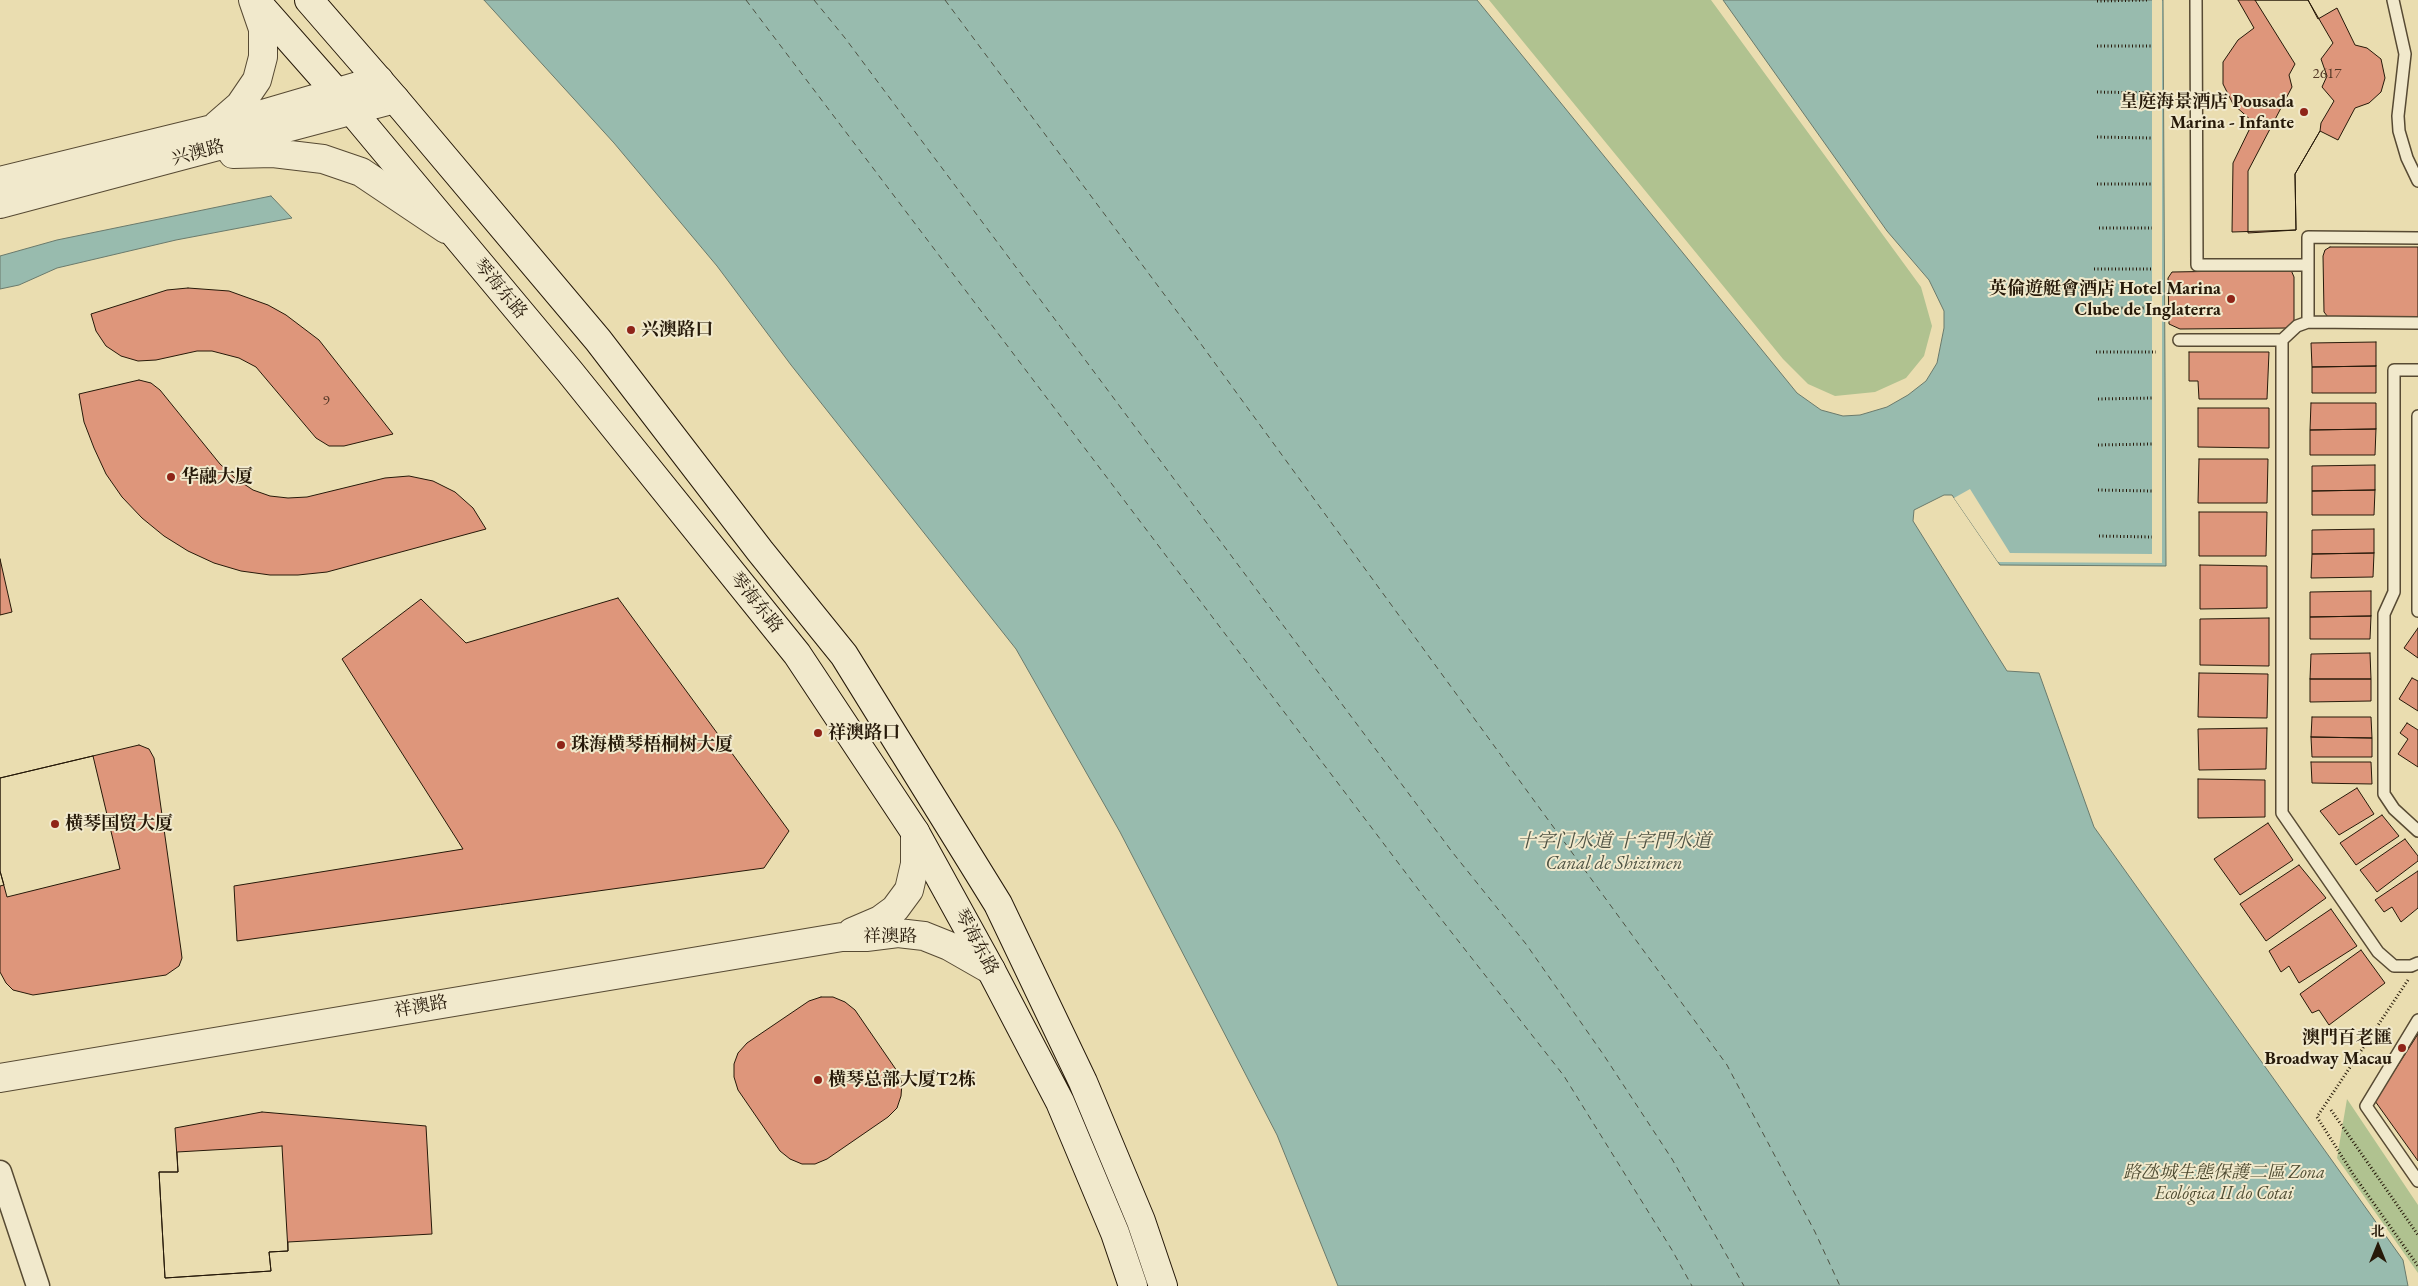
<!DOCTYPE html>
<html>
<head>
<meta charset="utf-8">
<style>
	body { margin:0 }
	#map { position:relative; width:2418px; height:1286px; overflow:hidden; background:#eaddb0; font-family:"EB Garamond","Noto Serif SC",serif }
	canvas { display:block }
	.north { position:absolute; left:2353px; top:1221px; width:50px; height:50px; -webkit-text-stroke:4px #f1e9cc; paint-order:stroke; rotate:0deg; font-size:14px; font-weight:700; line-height:20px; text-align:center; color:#261909 }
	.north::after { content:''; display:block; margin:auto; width:18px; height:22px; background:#261909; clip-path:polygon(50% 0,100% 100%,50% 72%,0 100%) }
</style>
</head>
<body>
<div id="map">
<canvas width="2418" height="1286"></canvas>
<div class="north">北</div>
</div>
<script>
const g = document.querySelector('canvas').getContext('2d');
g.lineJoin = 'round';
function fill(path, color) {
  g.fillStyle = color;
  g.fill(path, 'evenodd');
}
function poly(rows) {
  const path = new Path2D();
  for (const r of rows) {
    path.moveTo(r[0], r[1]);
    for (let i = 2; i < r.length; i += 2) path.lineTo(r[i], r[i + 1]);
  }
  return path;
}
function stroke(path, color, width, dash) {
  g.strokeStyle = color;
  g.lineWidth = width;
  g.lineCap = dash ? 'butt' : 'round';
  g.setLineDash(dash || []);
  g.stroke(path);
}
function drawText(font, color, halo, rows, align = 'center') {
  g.font = font + ' "EB Garamond","Noto Serif SC",serif';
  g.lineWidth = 4;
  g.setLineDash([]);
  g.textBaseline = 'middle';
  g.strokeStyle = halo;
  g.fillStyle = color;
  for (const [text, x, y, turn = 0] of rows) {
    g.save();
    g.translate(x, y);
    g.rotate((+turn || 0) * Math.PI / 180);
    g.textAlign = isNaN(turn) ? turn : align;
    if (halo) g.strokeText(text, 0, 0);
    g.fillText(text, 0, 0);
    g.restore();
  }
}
fill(poly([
	[1489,0,1711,0,1921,287,1932,326,1924,356,1906,378,1875,392,1835,396,1808,384,1783,359],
	[2347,1099,2418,1205,2418,1273,2337,1158]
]), '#b0c290');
const water = poly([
	[484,0,1477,0,1797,393,1821,410,1843,416,1860,415,1887,407,1908,395,1926,381,1937,363,1944,328,1944,311,1929,280,1887,231,1723,0,2163,0,2166,566,2000,565,1952,495,1944,495,1914,510,1913,521,2007,671,2039,673,2094,827,2403,1260,2408,1286,1338,1286,1277,1135,1120,832,1016,649,791,365,717,266,614,143,484,0],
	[271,196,292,218,176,240,57,268,19,285,0,289,0,256,57,240,271,196]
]);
fill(water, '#98bbae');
stroke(water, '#6a7a6c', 1);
fill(poly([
	[2152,0,2162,0,2162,563,1998,562,1954,498,1970,489,2010,553,2152,554]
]), '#eaddb0');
stroke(poly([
	[746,0,1427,901,1564,1076,1672,1250,1692,1286],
	[814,0,845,38,1453,853,1526,944,1603,1054,1672,1159,1744,1286],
	[945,0,1190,329,1727,1065,1815,1232,1840,1286]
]), '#4e5243', 1, [6, 5]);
const building = poly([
	[2238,0,2308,0,2318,19,2337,8,2355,45,2367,48,2381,59,2385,78,2381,92,2369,103,2355,108,2338,140,2320,131,2295,174,2296,230,2232,232,2233,163,2253,122,2233,104,2223,84,2223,62,2238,40,2254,28,2238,0],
	[2255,0,2308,0,2333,43,2321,59,2327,76,2322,87,2334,101,2321,123,2320,131,2295,174,2296,230,2248,233,2248,171,2292,87,2289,75,2295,64,2255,0],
	[2330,247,2418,247,2418,319,2328,317,2324,312,2323,256,2325,250,2330,247],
	[2291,270,2294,277,2294,321,2289,328,2180,329,2169,324,2168,278,2172,272,2291,270],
	[188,288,229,291,268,305,286,315,319,340,393,434,344,446,329,446,316,438,256,367,239,358,212,351,197,351,156,360,138,361,121,356,106,346,96,331,91,314,167,290,188,288],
	[2376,342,2376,366,2312,367,2311,343,2376,342],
	[2189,352,2269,352,2267,399,2199,399,2198,381,2189,381,2189,352],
	[2376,366,2376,393,2312,393,2312,367,2376,366],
	[139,380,151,383,160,390,220,464,235,478,253,490,270,496,288,498,307,497,385,478,409,476,433,481,455,492,473,508,486,529,327,572,298,575,270,575,241,571,214,563,188,551,164,536,142,518,122,497,106,474,94,448,84,422,79,394,139,380],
	[2311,403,2376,403,2376,429,2310,430,2311,403],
	[2198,408,2269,408,2269,448,2198,447,2198,408],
	[2376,429,2375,455,2310,455,2310,430,2376,429],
	[2199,459,2268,459,2267,503,2198,503,2199,459],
	[2375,465,2375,490,2312,491,2312,466,2375,465],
	[2375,490,2374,515,2312,515,2312,491,2375,490],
	[2199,512,2267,512,2266,556,2199,556,2199,512],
	[2374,529,2374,553,2312,554,2312,530,2374,529],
	[2374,553,2373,577,2311,578,2312,554,2374,553],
	[0,559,12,612,0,615,0,559],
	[2200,565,2267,566,2267,608,2200,609,2200,565],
	[2371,591,2371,616,2310,617,2310,592,2371,591],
	[618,598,789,831,764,868,237,941,234,886,463,849,342,659,421,599,466,643,618,598],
	[2371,616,2370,639,2310,639,2310,617,2371,616],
	[2269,618,2269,666,2200,665,2200,619,2269,618],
	[2418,628,2418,658,2404,648,2418,628],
	[2370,653,2371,679,2310,679,2311,654,2370,653],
	[2199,673,2268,674,2267,718,2198,717,2199,673],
	[2412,678,2418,681,2418,711,2399,699,2412,678],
	[2310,679,2371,679,2371,701,2310,702,2310,679],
	[2312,717,2371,717,2372,738,2311,737,2312,717],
	[2407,723,2418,730,2418,767,2398,754,2408,739,2400,733,2407,723],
	[2267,728,2266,769,2199,770,2198,729,2267,728],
	[2311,737,2372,738,2372,757,2312,757,2311,737],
	[139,745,149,749,154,758,181,950,182,958,179,966,166,975,33,995,13,990,6,983,0,972,0,886,4,885,0,871,0,778,139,745],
	[93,756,120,869,7,897,0,871,0,778,93,756],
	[2311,762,2371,762,2372,784,2312,783,2311,762],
	[2198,779,2265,780,2265,817,2198,818,2198,779],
	[2357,788,2374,814,2339,835,2320,811,2357,788],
	[2382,815,2399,836,2356,865,2340,843,2382,815],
	[2268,823,2293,860,2240,895,2214,859,2268,823],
	[2405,839,2418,856,2418,861,2377,892,2360,870,2405,839],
	[2299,865,2326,898,2266,941,2240,904,2299,865],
	[2418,871,2418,908,2401,922,2392,907,2384,912,2375,900,2418,871],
	[2331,909,2357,946,2299,983,2289,966,2281,972,2269,951,2331,909],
	[2361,950,2385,983,2329,1025,2319,1010,2312,1013,2300,994,2361,950],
	[821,997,833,997,845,1002,855,1010,897,1071,902,1083,901,1096,897,1108,888,1117,827,1159,815,1164,802,1164,790,1159,780,1151,738,1090,734,1077,734,1064,738,1053,747,1043,809,1001,821,997],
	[2418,1034,2418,1161,2375,1101,2418,1034],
	[262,1112,426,1126,432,1234,288,1242,288,1251,269,1252,271,1271,165,1278,159,1172,178,1172,175,1128,262,1112],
	[282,1146,288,1251,269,1252,271,1271,165,1278,159,1172,178,1172,177,1152,282,1146]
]);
fill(building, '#de967b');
stroke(building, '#261909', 1);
const service = poly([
	[2196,0,2197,265,2308,265,2308,322],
	[2393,0,2405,54,2398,116,2399,131,2407,158,2418,181],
	[2308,265,2308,237,2418,238],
	[2179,340,2282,340,2297,326,2308,322,2418,323],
	[2282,340,2282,813,2378,952,2394,966,2411,966,2418,963],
	[2418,370,2394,370,2394,592,2384,614,2384,794,2394,809,2418,831],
	[2418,416,2418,611],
	[2418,1020,2366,1106,2418,1181]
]);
const minor = poly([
	[0,1172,38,1286]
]);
const tertiary = poly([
	[217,125,240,105,257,80,263,57,263,29,253,0],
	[233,154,273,153,323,159,361,172,446,229],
	[0,181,212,129,379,80],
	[0,204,395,99],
	[852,932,880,920,895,909,909,890,915,864,915,832],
	[0,1078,842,937,866,937,898,933,924,936,949,946,991,970]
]);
const secondary = poly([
	[255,0,337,93,570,372,797,654,915,832,991,970,1060,1102,1115,1233,1133,1286],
	[309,0,395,99,598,340,760,551,844,655,998,904,1083,1082,1141,1221,1163,1286]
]);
stroke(service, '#574a33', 14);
stroke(minor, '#574a33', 25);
stroke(tertiary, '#574a33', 30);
stroke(secondary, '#261909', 30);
stroke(poly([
	[2097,1,2149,0],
	[2097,46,2152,46],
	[2097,92,2152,93],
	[2097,137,2152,138],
	[2097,184,2152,184],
	[2099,228,2152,228],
	[2094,269,2152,269],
	[2097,308,2152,308],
	[2096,352,2156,352],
	[2098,399,2152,398],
	[2098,445,2152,444],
	[2098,490,2152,491],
	[2099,536,2152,537],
	[2408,980,2317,1117,2353,1174,2418,1266],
	[2331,1110,2418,1235]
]), '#261909', 3, [1, 2.5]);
stroke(service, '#f1e9cc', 11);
stroke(minor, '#f1e9cc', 22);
stroke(tertiary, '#f1e9cc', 28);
stroke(secondary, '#f1e9cc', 28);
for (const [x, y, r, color] of [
	[2304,112,5,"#8f2418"],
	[2231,299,5,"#8f2418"],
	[631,330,5,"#8f2418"],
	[171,477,5,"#8f2418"],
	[818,733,5,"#8f2418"],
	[561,745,5,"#8f2418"],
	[55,824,5,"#8f2418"],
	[2402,1048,5,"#8f2418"],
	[818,1080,5,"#8f2418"]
]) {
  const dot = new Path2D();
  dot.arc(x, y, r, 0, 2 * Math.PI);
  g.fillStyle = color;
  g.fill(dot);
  stroke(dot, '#f1e9cc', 2);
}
drawText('15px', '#543826', null, [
	["2617",2327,74],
	["9",326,401]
]);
drawText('bold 18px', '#261909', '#f1e9cc', [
	["皇庭海景酒店 Pousada",2294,102,"right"],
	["Marina - Infante",2294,123,"right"],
	["英倫遊艇會酒店 Hotel Marina",2221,289,"right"],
	["Clube de Inglaterra",2221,310,"right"],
	["兴澳路口",641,330],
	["华融大厦",181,477],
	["祥澳路口",828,733],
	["珠海横琴梧桐树大厦",571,745],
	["横琴国贸大厦",65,824],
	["澳門百老匯",2392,1038,"right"],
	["Broadway Macau",2392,1059,"right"],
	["横琴总部大厦T2栋",828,1080]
], 'left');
drawText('18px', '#261909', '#f1e9cc', [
	["兴澳路",198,153,-15],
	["琴海东路",500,289,50],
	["琴海东路",756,603,51],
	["祥澳路",890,937],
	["琴海东路",976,942,62],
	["祥澳路",421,1007,-10]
]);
drawText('italic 18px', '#4f4c32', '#f1e9cc', [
	["路氹城生態保護二區 Zona",2224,1173],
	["Ecológica II do Cotai",2224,1194]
]);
drawText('italic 19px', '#4e5243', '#f1e9cc', [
	["十字门水道 十字門水道",1614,842],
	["Canal de Shizimen",1614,864]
]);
</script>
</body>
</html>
